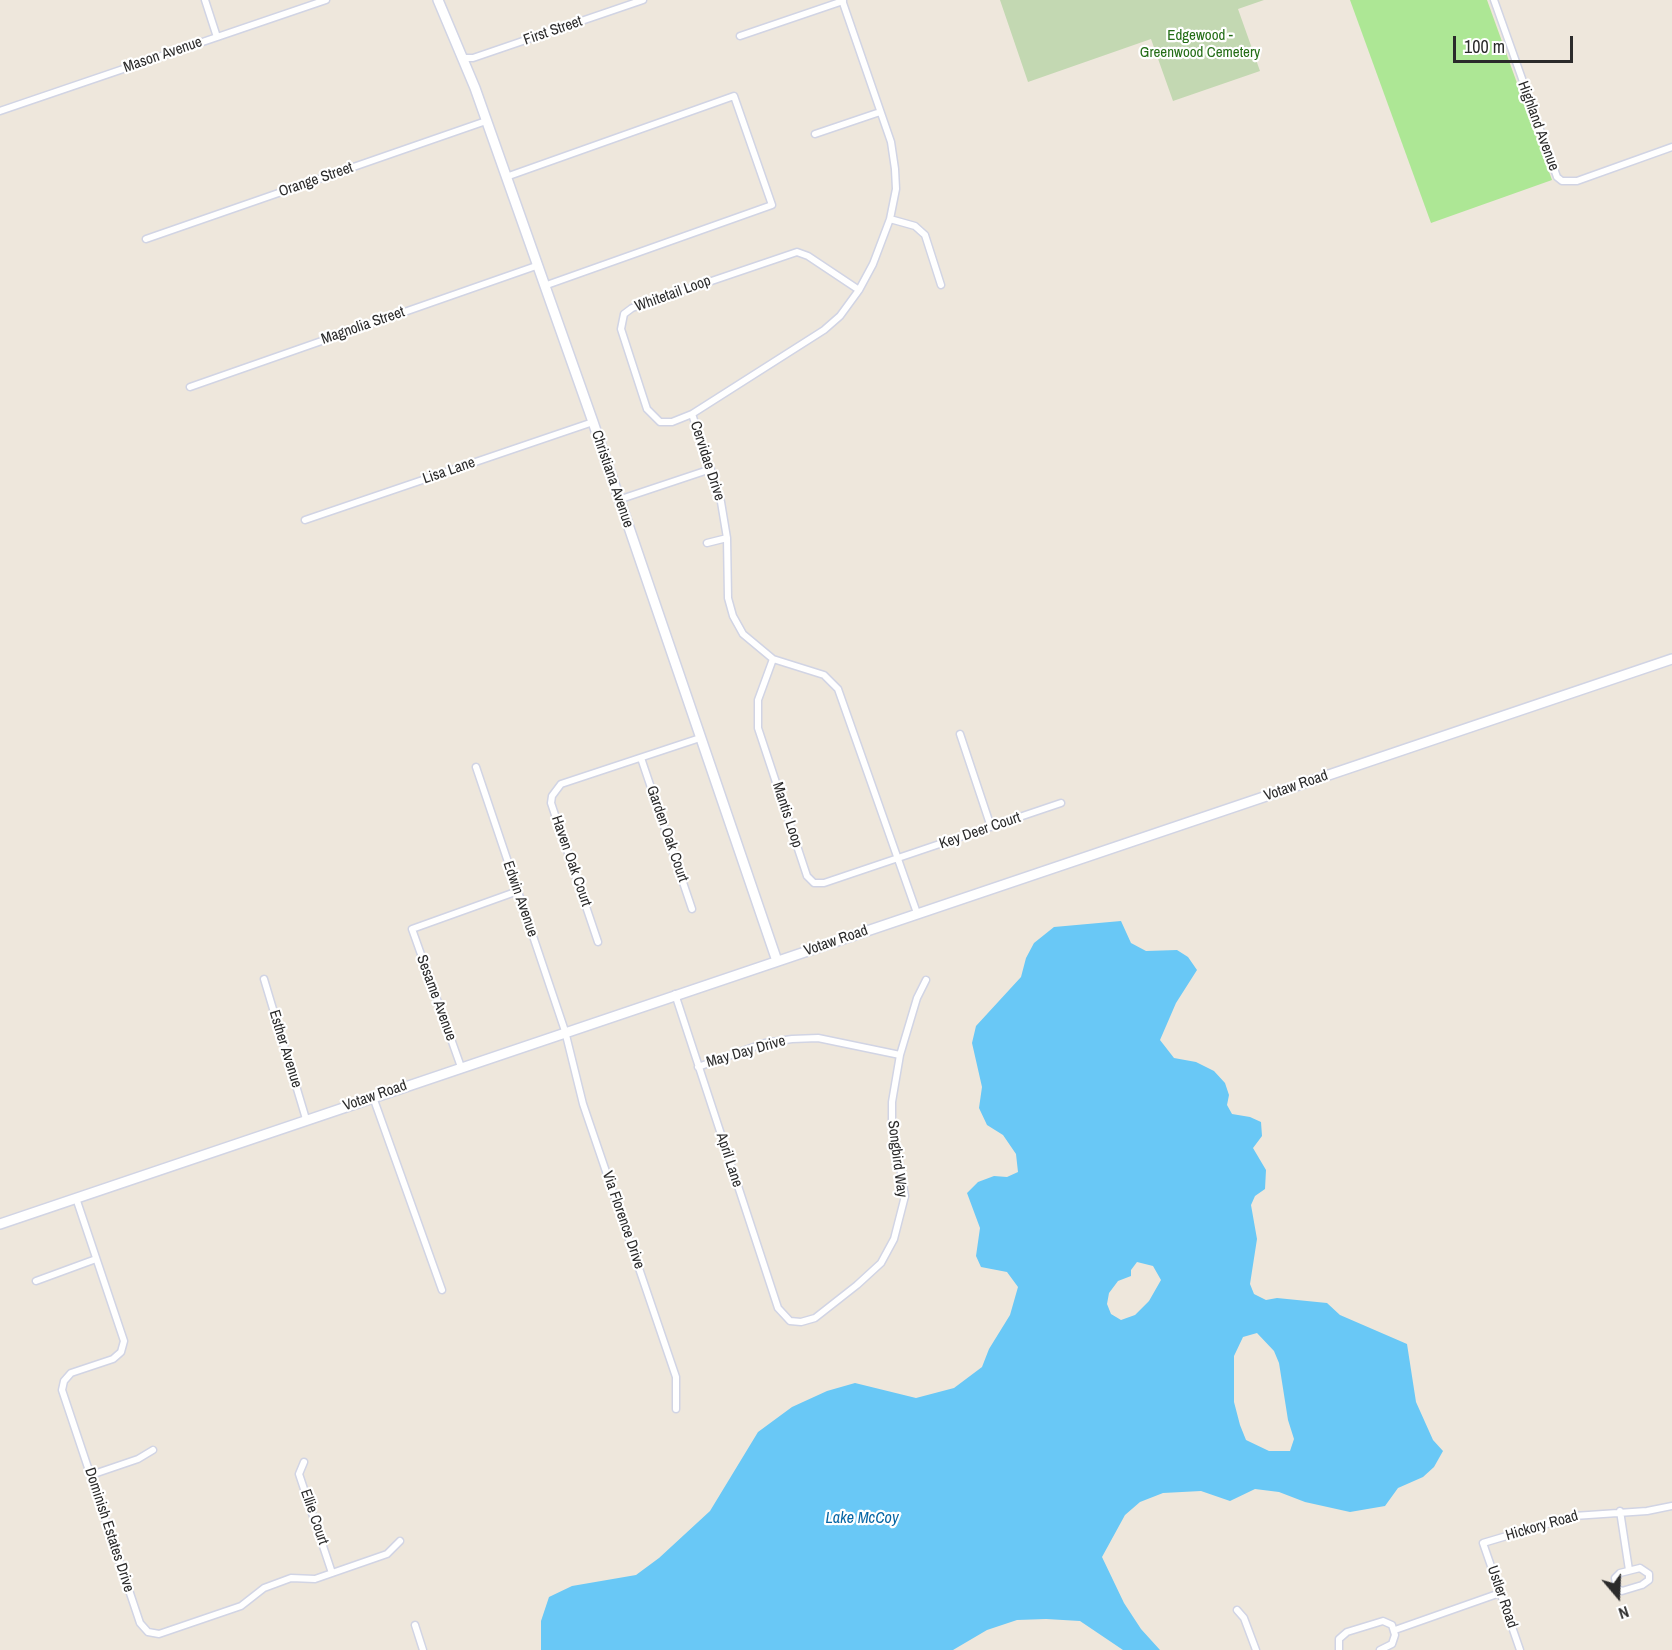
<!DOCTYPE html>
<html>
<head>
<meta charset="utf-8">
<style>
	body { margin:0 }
	#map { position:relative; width:1672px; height:1650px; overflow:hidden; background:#eee7dc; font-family:"Archivo Narrow",sans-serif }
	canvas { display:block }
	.north { position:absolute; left:1588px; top:1566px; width:60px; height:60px; -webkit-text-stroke:4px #fff; paint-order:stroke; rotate:161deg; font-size:16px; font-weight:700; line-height:24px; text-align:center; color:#2b2b2b }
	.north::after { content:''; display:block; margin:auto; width:21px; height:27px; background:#2b2b2b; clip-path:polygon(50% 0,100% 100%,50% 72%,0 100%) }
	.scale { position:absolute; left:1453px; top:36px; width:120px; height:27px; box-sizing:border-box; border:3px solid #2b2b2b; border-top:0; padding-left:8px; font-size:18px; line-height:21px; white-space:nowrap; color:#2b2b2b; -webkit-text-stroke:4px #fff; paint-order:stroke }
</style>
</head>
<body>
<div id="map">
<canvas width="1672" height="1650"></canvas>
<div class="north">N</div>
<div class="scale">100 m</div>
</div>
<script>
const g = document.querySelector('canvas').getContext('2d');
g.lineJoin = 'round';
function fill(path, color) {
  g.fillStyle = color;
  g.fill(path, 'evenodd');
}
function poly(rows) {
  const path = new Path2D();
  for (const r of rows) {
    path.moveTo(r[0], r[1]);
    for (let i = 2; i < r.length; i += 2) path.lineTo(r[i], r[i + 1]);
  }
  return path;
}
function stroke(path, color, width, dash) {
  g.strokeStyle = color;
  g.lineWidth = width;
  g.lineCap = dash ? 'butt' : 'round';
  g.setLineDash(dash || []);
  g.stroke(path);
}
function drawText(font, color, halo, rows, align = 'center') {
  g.font = font + ' "Archivo Narrow",sans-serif';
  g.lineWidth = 4.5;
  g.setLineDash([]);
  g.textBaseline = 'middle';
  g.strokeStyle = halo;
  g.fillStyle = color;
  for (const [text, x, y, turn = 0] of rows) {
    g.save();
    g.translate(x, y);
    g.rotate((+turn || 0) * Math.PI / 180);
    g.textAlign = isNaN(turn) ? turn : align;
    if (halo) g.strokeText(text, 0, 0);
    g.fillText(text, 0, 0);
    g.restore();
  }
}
fill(poly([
	[1350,0,1487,0,1552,180,1431,223]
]), '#ade795');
fill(poly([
	[1000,0,1264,0,1238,9,1260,71,1173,101,1151,39,1028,82]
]), '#c3d8b2');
fill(poly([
	[1121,921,1131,943,1146,951,1177,950,1188,957,1197,970,1176,1003,1160,1040,1174,1058,1196,1062,1214,1071,1225,1083,1229,1095,1227,1105,1232,1114,1250,1117,1261,1122,1262,1136,1253,1148,1266,1170,1265,1189,1255,1196,1251,1205,1257,1239,1250,1284,1254,1294,1266,1300,1277,1298,1327,1303,1340,1315,1407,1344,1416,1402,1433,1440,1443,1451,1434,1467,1423,1477,1398,1488,1385,1506,1350,1512,1305,1502,1279,1492,1255,1489,1230,1501,1201,1491,1163,1493,1140,1502,1125,1515,1102,1557,1124,1603,1141,1629,1160,1650,1123,1650,1080,1621,1046,1619,1017,1620,987,1630,953,1650,541,1650,541,1621,549,1597,572,1586,636,1575,659,1558,710,1511,758,1432,792,1407,827,1391,855,1383,916,1398,954,1388,982,1367,989,1349,1010,1315,1018,1287,1007,1272,981,1267,976,1256,980,1228,967,1193,978,1182,994,1176,1007,1177,1018,1172,1016,1154,1003,1135,987,1125,979,1108,982,1087,972,1043,976,1026,1021,977,1026,958,1034,943,1054,927],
	[1137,1262,1153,1266,1161,1280,1149,1301,1135,1315,1121,1320,1111,1314,1107,1304,1109,1293,1118,1281,1131,1276,1131,1270],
	[1257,1333,1274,1351,1279,1363,1288,1420,1294,1439,1290,1451,1269,1451,1246,1440,1240,1425,1234,1402,1234,1356,1243,1337]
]), '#69c8f6');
const street = poly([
	[205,0,217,37],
	[842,0,891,142,895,169,896,189,890,219,873,264,859,290,840,316,824,330,692,414,672,422,660,422,647,409,621,329,624,314,632,308,797,252,808,256,859,290],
	[1494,0,1557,177,1562,181,1577,181,1672,147],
	[740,36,843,1],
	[462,58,473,58,643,0],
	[0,111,326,0],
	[815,134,880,112],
	[506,177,734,96,772,205,544,286],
	[890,219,915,226,925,235,941,285],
	[146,239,486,121],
	[190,387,536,266],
	[692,414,721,502,727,538,728,598,733,616,743,634,773,659,824,675,838,689,917,913],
	[618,500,711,469],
	[305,520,593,422],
	[707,543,727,538],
	[773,659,758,700,758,728,807,876,814,883,824,883,1061,803],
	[960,734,991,827],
	[641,758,692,909],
	[476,767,565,1031,583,1104,676,1377,676,1409],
	[598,942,551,803,552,796,561,784,700,738],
	[264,979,306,1119],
	[675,994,778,1308,790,1321,801,1322,815,1318,857,1285,881,1263,894,1239,905,1196,892,1122,892,1102,900,1055,917,998,926,980],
	[461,1067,412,929,518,891],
	[698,1067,765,1043,792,1039,818,1038,900,1055],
	[373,1097,442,1290],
	[76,1198,124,1341,121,1352,113,1359,71,1373,64,1381,62,1390,140,1623,148,1632,159,1634,241,1606,264,1588,291,1578,315,1579,387,1554,400,1541],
	[36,1281,96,1259],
	[304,1462,299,1474,332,1573],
	[91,1475,138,1459,153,1450],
	[1620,1511,1629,1570],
	[1640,1568,1649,1574,1649,1580,1642,1585,1622,1591,1617,1588,1615,1578,1620,1573,1640,1568],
	[1237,1610,1244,1618,1256,1650],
	[415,1625,423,1650],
	[1395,1630,1500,1593],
	[1339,1650,1339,1639,1347,1632,1383,1621,1392,1625,1395,1635,1392,1644,1380,1650],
	[1520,1650,1483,1543,1574,1516,1647,1511,1672,1506]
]);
const secondary = poly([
	[438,0,475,88,593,422,777,961],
	[0,1224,1672,659]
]);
stroke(street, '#d1d4e4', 9);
stroke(secondary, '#d1d4e4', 12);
stroke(street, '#fff', 6);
stroke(secondary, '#fff', 9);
drawText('15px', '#2b2b2b', '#fff', [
	["First Street",553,31,-19],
	["Mason Avenue",163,55,-19],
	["Highland Avenue",1538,126,70],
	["Orange Street",316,180,-19],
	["Whitetail Loop",673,294,-20],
	["Magnolia Street",363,326,-19],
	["Cervidae Drive",707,461,72],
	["Lisa Lane",449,471,-19],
	["Christiana Avenue",612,479,71],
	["Votaw Road",1296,786,-19],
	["Mantis Loop",787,815,72],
	["Key Deer Court",980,831,-19],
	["Garden Oak Court",667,834,71],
	["Haven Oak Court",571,861,71],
	["Edwin Avenue",520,899,71],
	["Votaw Road",836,941,-19],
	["Sesame Avenue",436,998,70],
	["Esther Avenue",285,1049,73],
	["May Day Drive",746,1052,-16],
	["Votaw Road",375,1096,-19],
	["Songbird Way",897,1159,83],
	["April Lane",729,1160,72],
	["Via Florence Drive",623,1220,71],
	["Ellie Court",314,1517,71],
	["Hickory Road",1542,1526,-16],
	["Dominish Estates Drive",109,1530,72],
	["Ustler Road",1502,1597,71]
]);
drawText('15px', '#236d16', '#fff', [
	["Edgewood -",1200,36],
	["Greenwood Cemetery",1200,53]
]);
drawText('italic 16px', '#0565a4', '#fff', [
	["Lake McCoy",862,1519]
]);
</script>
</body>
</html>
